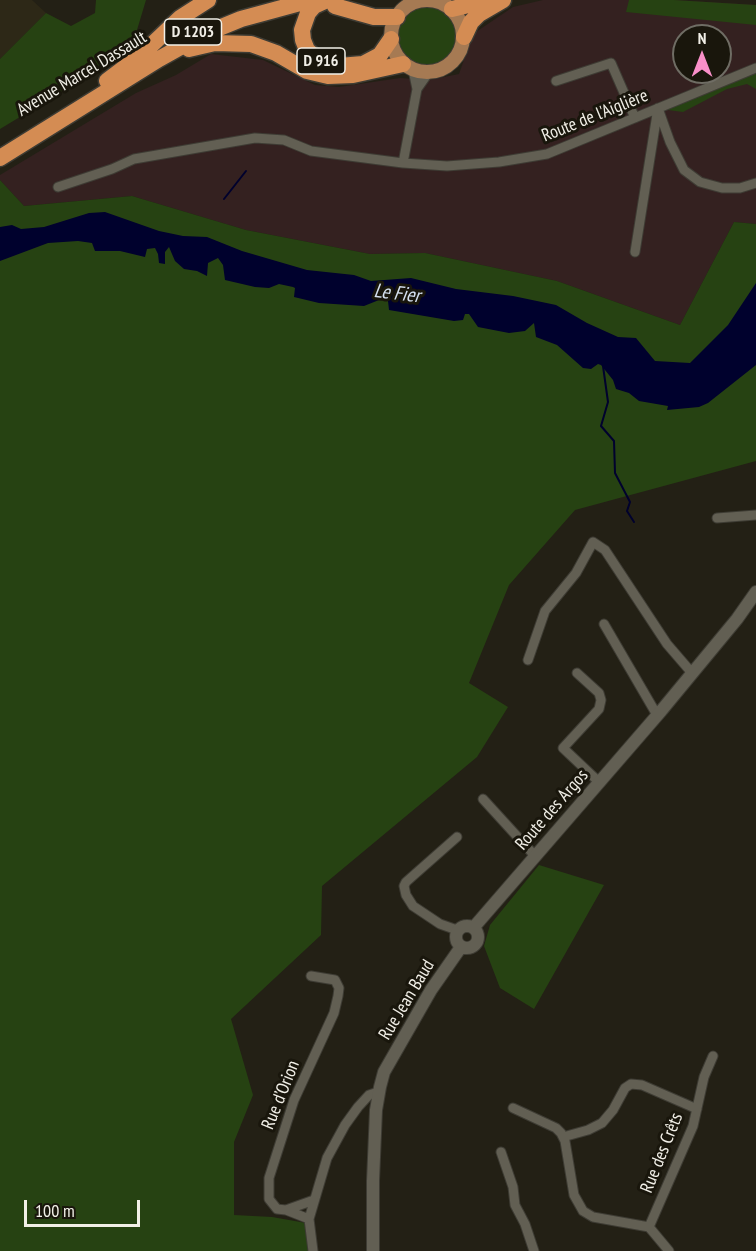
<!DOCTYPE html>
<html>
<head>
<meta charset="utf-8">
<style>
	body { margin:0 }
	#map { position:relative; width:756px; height:1251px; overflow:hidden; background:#232015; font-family:"PT Sans Narrow",sans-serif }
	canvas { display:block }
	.north { position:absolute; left:672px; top:24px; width:60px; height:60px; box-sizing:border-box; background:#19160c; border:2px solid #6f6d64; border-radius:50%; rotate:0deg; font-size:16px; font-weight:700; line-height:24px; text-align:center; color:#f1efe7 }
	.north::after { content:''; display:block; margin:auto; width:21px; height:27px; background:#f98fc9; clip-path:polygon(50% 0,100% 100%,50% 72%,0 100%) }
	.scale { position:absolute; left:24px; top:1200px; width:116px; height:27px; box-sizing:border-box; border:3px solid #f1efe7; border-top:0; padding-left:8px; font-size:18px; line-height:21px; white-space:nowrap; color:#f1efe7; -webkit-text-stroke:4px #19160c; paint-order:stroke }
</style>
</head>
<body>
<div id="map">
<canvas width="756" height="1251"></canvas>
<div class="north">N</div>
<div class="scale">100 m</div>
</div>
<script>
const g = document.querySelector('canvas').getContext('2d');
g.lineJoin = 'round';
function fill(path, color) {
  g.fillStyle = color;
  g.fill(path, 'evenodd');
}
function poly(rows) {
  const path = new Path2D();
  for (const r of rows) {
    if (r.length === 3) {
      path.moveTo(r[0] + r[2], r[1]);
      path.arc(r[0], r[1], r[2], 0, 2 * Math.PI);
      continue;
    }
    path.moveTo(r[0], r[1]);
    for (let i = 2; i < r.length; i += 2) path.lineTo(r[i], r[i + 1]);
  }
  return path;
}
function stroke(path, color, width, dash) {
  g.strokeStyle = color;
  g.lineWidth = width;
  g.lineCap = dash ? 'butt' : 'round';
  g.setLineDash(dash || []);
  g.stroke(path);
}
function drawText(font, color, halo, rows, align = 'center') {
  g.font = font + ' "PT Sans Narrow",sans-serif';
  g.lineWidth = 6;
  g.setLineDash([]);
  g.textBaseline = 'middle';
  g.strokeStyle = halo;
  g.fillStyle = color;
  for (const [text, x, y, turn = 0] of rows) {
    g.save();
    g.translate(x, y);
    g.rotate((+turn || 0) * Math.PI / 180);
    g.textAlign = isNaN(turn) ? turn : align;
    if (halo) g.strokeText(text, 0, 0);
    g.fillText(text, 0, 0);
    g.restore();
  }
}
fill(poly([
	[0,0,32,0,46,13,0,59]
]), '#2d2817');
fill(poly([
	[543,0,673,0,756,5,756,224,734,222,680,325,557,281,425,253,370,254,246,230,132,196,24,206,0,180,0,175,136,93,176,75,211,54,263,60,315,85,339,87,400,78,429,80,459,74,473,34,513,7],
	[684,36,720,36,720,72,684,72]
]), '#342120');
fill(poly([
	[96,0,146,0,131,50,0,129,0,59,46,13,71,26,95,13],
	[629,0,674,0,756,5,756,25,626,12],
	[427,36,32],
	[756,70,756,89,747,84,727,89,683,112,668,110,665,108],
	[0,180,24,206,132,196,246,230,370,254,425,253,557,281,680,325,734,222,756,224,756,461,575,510,509,585,469,683,508,707,477,757,322,886,321,935,231,1019,253,1095,234,1142,234,1215,272,1217,306,1223,308,1251,0,1251],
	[539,865,604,885,534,1009,500,988,484,946,490,925]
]), '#264212');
fill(poly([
	[105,212,159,231,183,236,207,237,242,251,307,270,354,275,371,281,411,278,456,289,513,296,556,305,587,323,618,337,636,338,655,361,690,363,728,325,756,283,756,365,708,403,699,407,667,410,668,406,639,401,629,393,616,389,613,380,601,365,598,364,591,369,583,368,557,345,536,337,534,323,525,331,509,333,478,327,469,314,465,314,463,320,454,321,389,310,388,301,384,298,364,306,319,303,294,297,295,288,293,287,279,284,269,288,255,287,225,280,223,265,218,258,208,263,207,276,197,271,184,269,175,261,169,247,165,252,165,264,159,263,158,254,155,248,147,249,145,257,120,251,95,251,92,243,78,241,48,243,0,261,0,227,12,225,21,229,44,227,89,213]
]), '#00012d');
stroke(poly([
	[224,199,246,171],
	[603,366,608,402,601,426,614,441,615,473,630,502,627,511,634,522]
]), '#00012d', 2);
const street = poly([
	[556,81,611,63,635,118],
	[417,89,429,72],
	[659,111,670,142,684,170,700,182,722,188,740,188,756,183],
	[403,163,417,89,413,70],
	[58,187,112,169,134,159,255,138,284,140,311,151,403,163,447,166,499,162,547,154,756,68],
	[635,252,658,108],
	[717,518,756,515],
	[604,624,657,715],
	[528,660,545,611,576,573,593,542,605,550,667,644,692,673],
	[577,673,599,693,601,700,599,709,563,748,600,783],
	[483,799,535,856],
	[457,930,440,924,413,906,406,895,404,886,406,882,457,837],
	[311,976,335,980,339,988,338,996,334,1013,294,1100,269,1178,269,1199,277,1209,286,1210,314,1200],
	[513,1108,556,1128,561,1133,565,1141,574,1195,583,1211,593,1217,649,1227,669,1251],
	[563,1137,588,1130,602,1123,613,1110,625,1088,631,1084,642,1085,697,1109],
	[501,1152,513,1187,515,1205,525,1224,534,1251],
	[286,1210,309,1219],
	[649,1227,693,1126,704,1077,713,1056],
	[313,1251,309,1219,327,1158,345,1125,358,1107,369,1095,378,1092]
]);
const secondary = poly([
	[467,937,11],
	[474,927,661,711,737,619,756,592],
	[373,1251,373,1181,376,1110,380,1087,384,1072,431,990,461,947]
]);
const primary = poly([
	[427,36,36]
]);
const highway = poly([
	[327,0,314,6,308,13,302,30,303,40,307,50,320,61,339,66,363,64,380,55,391,39],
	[335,6,374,17,397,17],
	[452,9,489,0],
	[464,37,471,22,479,14,503,0],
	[189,49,215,43,251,44,276,53,307,71,328,76,353,75,403,64],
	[107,81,140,56,180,18,208,0],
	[0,158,159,59,202,35,241,19,311,0]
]);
stroke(street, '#3e3c34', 11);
stroke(secondary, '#3e3c34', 14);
stroke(primary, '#3e3c34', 16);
stroke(highway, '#3e3c34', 19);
stroke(street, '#625f53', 9);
stroke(secondary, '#625f53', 12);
stroke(primary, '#a67a53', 14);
stroke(highway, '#d48c53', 16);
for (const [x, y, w] of [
	[193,32,57],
	[321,61,48]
]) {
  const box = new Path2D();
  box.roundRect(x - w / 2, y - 13, w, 26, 4.5);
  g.fillStyle = '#19160c';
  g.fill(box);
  stroke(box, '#f1efe7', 1.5);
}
drawText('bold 16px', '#f1efe7', null, [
	["D 1203",193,32],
	["D 916",321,61]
]);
drawText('18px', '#f1efe7', '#19160c', [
	["Avenue Marcel Dassault",82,74,-31],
	["Route de l'Aiglière",595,116,-22],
	["Route des Argos",552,810,-49],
	["Rue Jean Baud",407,1000,-59],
	["Rue d’Orion",281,1095,-68],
	["Rue des Crêts",662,1153,-68]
]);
drawText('italic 20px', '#d6e1f1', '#19160c', [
	["Le Fier",397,294,7]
]);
</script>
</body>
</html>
